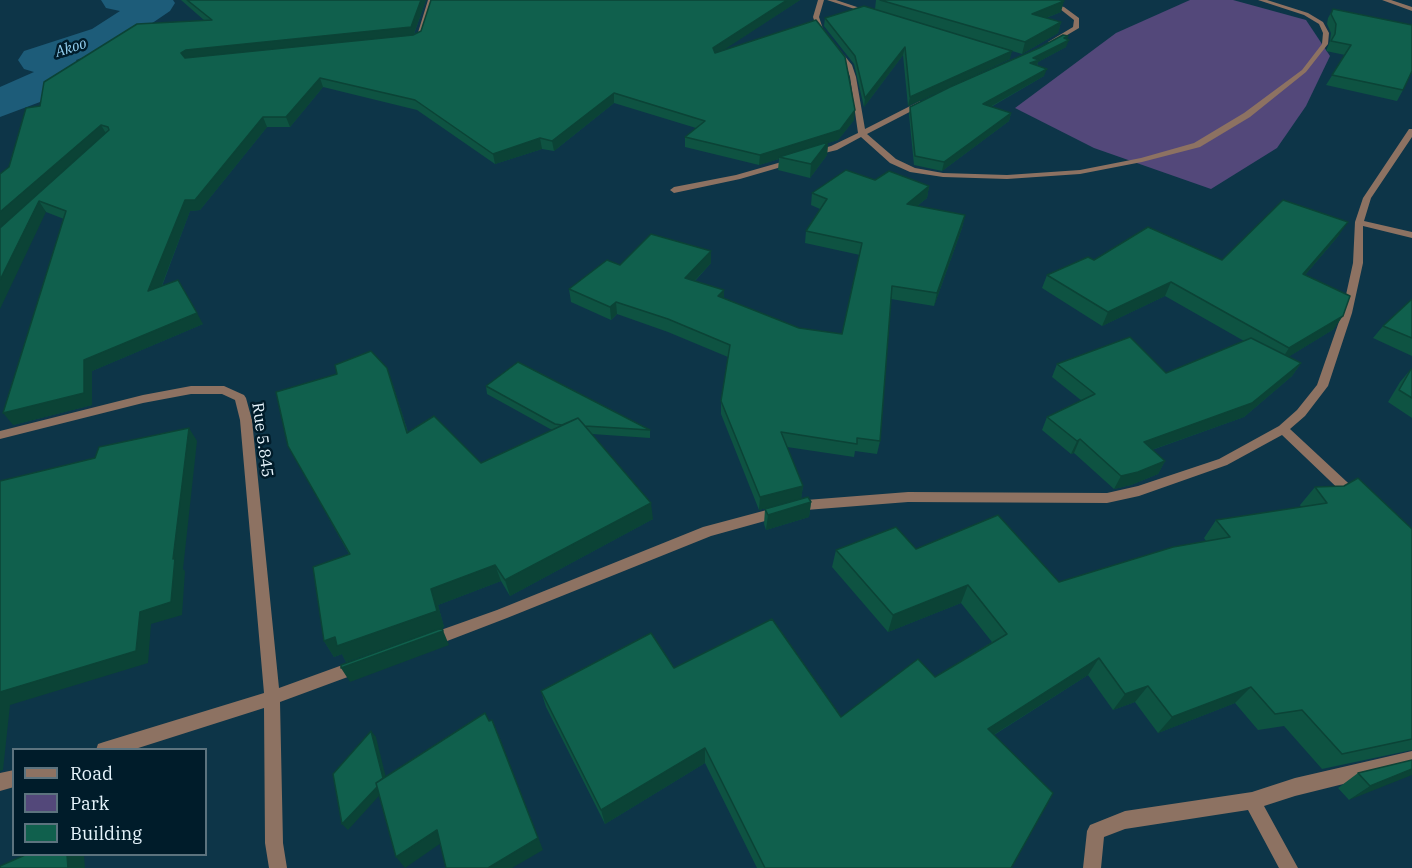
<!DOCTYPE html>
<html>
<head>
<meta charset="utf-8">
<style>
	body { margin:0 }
	#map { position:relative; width:1412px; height:868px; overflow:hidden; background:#0d3548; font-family:"IBM Plex Serif",serif }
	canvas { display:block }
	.legend { position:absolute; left:12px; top:748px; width:195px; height:108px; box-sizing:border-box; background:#001c2a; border:2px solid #5c737e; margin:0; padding:8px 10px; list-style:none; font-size:18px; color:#e7f5fd }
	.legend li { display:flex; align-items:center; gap:12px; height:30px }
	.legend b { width:30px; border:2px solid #5c737e }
</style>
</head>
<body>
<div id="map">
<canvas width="1412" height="868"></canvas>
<ul class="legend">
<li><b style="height:8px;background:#8d7262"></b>Road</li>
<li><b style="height:16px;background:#53487a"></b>Park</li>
<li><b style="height:16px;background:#10604d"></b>Building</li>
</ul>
</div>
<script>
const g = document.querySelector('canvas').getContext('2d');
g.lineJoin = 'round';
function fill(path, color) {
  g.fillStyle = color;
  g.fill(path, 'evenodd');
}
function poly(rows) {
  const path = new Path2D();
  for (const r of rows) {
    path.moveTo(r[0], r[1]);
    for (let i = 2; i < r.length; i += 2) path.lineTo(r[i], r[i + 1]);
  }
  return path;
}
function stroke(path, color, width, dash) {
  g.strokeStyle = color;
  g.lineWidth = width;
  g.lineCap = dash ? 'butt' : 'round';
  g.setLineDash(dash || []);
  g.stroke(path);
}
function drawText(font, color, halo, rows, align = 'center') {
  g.font = font + ' "IBM Plex Serif",serif';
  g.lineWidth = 5;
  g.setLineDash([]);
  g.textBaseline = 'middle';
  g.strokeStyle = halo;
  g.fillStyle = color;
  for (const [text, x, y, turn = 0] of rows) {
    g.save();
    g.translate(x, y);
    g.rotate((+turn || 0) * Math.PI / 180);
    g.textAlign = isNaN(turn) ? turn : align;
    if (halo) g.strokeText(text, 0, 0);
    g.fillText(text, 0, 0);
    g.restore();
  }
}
fill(poly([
	[1190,0,1233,0,1306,20,1330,56,1306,106,1277,148,1211,189,1094,148,1015,108,1116,33]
]), '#53487a');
fill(poly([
	[101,0,173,0,175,3,170,11,120,45,76,60,86,73,79,82,56,96,0,117,0,87,34,72,24,69,18,60,24,51,92,29,120,11,106,8,101,0]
]), '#1d5c79');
fill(poly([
	[428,0,434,0,421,38,416,39,428,0],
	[818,0,824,0,819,17,823,29,852,65,856,77,865,129,920,101,927,103,867,134,896,159,915,168,943,173,1007,175,1080,170,1141,158,1194,143,1244,113,1302,70,1322,44,1323,33,1319,24,1304,15,1258,0,1267,0,1308,13,1323,22,1329,33,1328,44,1306,72,1250,117,1200,147,1142,162,1080,174,1007,179,943,177,910,172,890,163,861,137,837,150,808,157,808,153,831,146,858,133,850,77,846,65,817,29,813,17,818,0],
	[827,0,836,0,875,13,870,14,827,0],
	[1032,0,1041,0,1064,7,1079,18,1079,28,1052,44,1048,44,1048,42,1073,27,1074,20,1060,9,1032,0],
	[1382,0,1391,0,1412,7,1412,11,1382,0],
	[1409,129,1412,129,1412,137,1371,198,1364,221,1412,232,1412,238,1363,226,1363,263,1352,313,1328,386,1305,416,1290,429,1360,494,1361,497,1360,500,1350,500,1282,435,1227,465,1139,496,1107,503,908,502,806,510,795,513,790,512,788,508,790,504,806,500,908,492,1107,493,1138,486,1219,459,1279,426,1297,410,1317,385,1342,313,1353,263,1355,222,1363,198,1409,129],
	[792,159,795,159,795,163,740,179,674,193,670,190,674,187,736,175,792,159],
	[191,386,224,386,244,395,246,398,252,420,279,688,359,659,364,661,367,666,364,671,280,702,283,843,287,868,269,868,265,843,264,708,132,750,96,750,98,744,104,742,264,693,240,420,235,400,222,394,191,394,143,403,0,439,0,431,143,395,191,386],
	[778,507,783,508,785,512,783,516,711,536,507,618,429,648,424,646,421,641,424,636,497,610,703,527,778,507],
	[1412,751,1412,767,1295,796,1264,806,1298,868,1279,868,1248,810,1125,829,1104,837,1101,868,1083,868,1087,831,1090,825,1125,811,1252,792,1295,778,1412,751],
	[14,770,14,787,0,791,0,773,14,770]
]), '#8d7262');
fill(poly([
	[181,0,426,0,414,34,421,31,431,0,800,0,723,50,854,120,838,140,828,143,827,155,810,178,778,170,779,159,759,165,685,147,685,137,696,128,614,103,554,151,542,149,495,164,417,110,323,87,290,127,267,127,200,210,190,211,162,286,203,324,92,371,92,405,13,425,64,219,46,212,9,167,40,106,205,21],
	[876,0,1059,0,1061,12,1046,18,1061,22,1058,33,1022,54,890,14,1010,59,908,106,903,55,864,107,854,64,824,26,825,18,875,9],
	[1333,9,1403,90,1397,101,1326,85,1345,55,1326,51,1330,41,1331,33,1327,24,1328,18],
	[1067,39,1066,47,1038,62,1037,66,1044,76,991,107,1011,113,1009,121,942,171,914,165,909,115,910,107],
	[875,180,929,186,927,198,917,206,965,215,962,228,934,306,891,299,880,441,877,454,855,451,854,457,787,447,803,486,801,499,759,510,721,414,721,401,728,357,668,332,617,314,611,320,571,302,569,289,620,265,711,251,711,263,695,281,724,290,724,299,799,328,842,334,860,255,805,243,806,231,820,209,811,205,812,193],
	[1339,235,1305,275,1334,329,1288,357,1301,363,1292,376,1244,417,1152,450,1165,461,1158,474,1131,485,1114,489,1074,453,1071,454,1042,430,1047,417,1082,401,1052,377,1057,364,1166,373,1244,341,1165,296,1102,326,1042,288,1047,275,1094,260,1222,260],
	[1412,299,1412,356,1373,338,1383,326],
	[387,368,393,385,408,432,481,463,552,430,487,394,486,386,650,430,650,438,592,434,653,519,510,596,501,581,438,605,444,627,346,662,342,654,334,657,324,641,349,554,288,446],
	[1411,369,1412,370,1412,418,1388,402,1400,382],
	[1315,487,1412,529,1412,750,1322,769,1284,726,1258,730,1235,703,1158,733,1135,702,1113,710,1088,675,994,735,1011,868,757,868,705,763,605,824,546,707,541,691,674,668,841,717,935,677,992,642,961,603,888,632,832,567,836,550,916,549,1059,582,1206,541,1204,538,1216,520,1301,507,1300,505],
	[811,502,809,517,766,530,764,524,765,509],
	[1412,760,1349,800,1338,788,1358,773]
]), '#0e5342');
fill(poly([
	[421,0,426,0,413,36,185,62,181,53,186,50],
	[787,0,800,0,713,57,713,48],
	[1064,1,1061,12,1029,24,1032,14],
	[1061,22,1058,33,1022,54,1025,42],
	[1068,36,1067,41,1069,40,1066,47,1038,62,1036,67,1028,71,1033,58],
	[905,47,903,55,864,107,865,98],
	[1012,51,1010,59,908,106,910,97],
	[1047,69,1044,76,981,112,983,104],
	[320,78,323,87,290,127,286,117],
	[614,93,614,103,554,151,552,141],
	[855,110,854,120,838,140,828,143,827,155,810,178,811,164,779,157,779,159,759,165,760,155],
	[1011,113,1009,121,942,171,944,162],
	[263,117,267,127,200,210,190,211,155,303,148,291,185,200],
	[101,125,107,135,0,230,0,212],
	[540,138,542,149,495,164,493,154],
	[929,186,927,198,904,216,907,204],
	[39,201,46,212,0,309,0,280],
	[965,215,962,228,934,306,937,293],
	[1348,222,1339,235,1294,288,1303,274],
	[711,251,711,263,686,290,685,278],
	[1171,282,1165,296,1102,326,1108,312],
	[724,290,724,302,718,296],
	[616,302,617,314,611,320,610,307],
	[197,313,203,324,92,371,92,405,13,425,3,413,84,360],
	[1343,316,1334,329,1280,362,1289,348],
	[1301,363,1292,376,1244,417,1137,455,1144,442],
	[387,368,393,385,413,450,407,433],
	[189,428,197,441,183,569,185,571,182,615,151,624,148,663,10,705,3,770,0,771,0,692,140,612,173,559],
	[1080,439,1074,453,1071,454,1077,441],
	[1165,461,1158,474,1131,485,1114,489,1121,476],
	[803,486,801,499,759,510,760,497],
	[811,502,809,517,766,530,768,515],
	[651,503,653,519,510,596,505,580],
	[495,565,501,581,438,605,444,627,346,662,342,654,334,657,324,641,431,589],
	[968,585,961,603,888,632,893,615],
	[442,628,449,645,350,682,341,668],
	[1099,658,1088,675,979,744,988,729],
	[1148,686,1135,702,1113,710,1125,694],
	[1251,687,1235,703,1158,733,1172,717],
	[371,731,376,737,388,786,348,830,342,824],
	[498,733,543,850,512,868,488,868],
	[705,748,705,763,605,824,601,810],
	[1412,769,1412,775,1349,800,1370,786],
	[437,830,444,841,405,868,396,857],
	[67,855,84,855,85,868,68,868]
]), '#0b4336');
const building = poly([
	[187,0,421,0,411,27,186,50,181,53,185,58,413,35,421,31,431,0,787,0,713,48,715,53,816,20,845,57,855,110,840,130,760,155,685,137,705,121,614,93,552,141,540,138,493,154,415,100,320,78,286,117,263,117,195,200,185,200,148,291,178,280,197,313,84,360,84,393,3,413,66,211,39,201,0,280,0,228,109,130,108,127,101,125,0,212,0,174,9,167,26,108,40,106,44,82,137,24,212,20,187,0],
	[880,0,1059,0,1064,1,1032,14,1061,22,1025,42,880,0],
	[864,6,1012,51,910,97,905,47,865,98,855,56,825,18,864,6],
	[1333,9,1412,25,1412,71,1403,90,1332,75,1351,45,1331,41,1335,34,1336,24,1331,14,1333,9],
	[1063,35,1068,36,1064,38,1069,40,1033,58,1039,60,1030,63,1047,69,983,104,1011,113,944,162,915,156,910,107,950,87,1039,48,1063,35],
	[828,142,811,164,779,157,828,142],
	[846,170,875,180,889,171,929,186,907,204,965,215,937,293,892,286,880,441,857,438,857,444,781,432,803,486,760,497,721,401,730,345,668,319,616,302,610,307,569,289,607,260,620,265,651,234,711,251,685,278,724,290,718,296,799,328,842,334,862,243,806,231,827,199,812,193,846,170],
	[1283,200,1348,222,1303,274,1350,296,1343,316,1289,348,1171,282,1108,312,1047,275,1088,257,1094,260,1148,227,1222,260,1283,200],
	[1412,299,1412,338,1383,326,1412,299],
	[1130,337,1166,373,1251,338,1301,363,1252,403,1144,442,1165,461,1138,472,1121,476,1080,439,1077,441,1047,417,1095,394,1057,364,1130,337],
	[371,351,387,368,407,433,434,416,481,463,578,418,651,503,505,580,495,565,431,589,437,611,337,646,335,637,324,641,313,567,350,554,288,446,276,392,337,374,335,365,371,351],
	[518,362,650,430,585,426,578,418,562,425,555,424,486,386,518,362],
	[1411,369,1412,370,1412,398,1399,390,1411,369],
	[189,428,173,559,175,558,171,602,140,612,136,651,0,692,0,481,95,458,99,447,189,428],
	[1358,478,1412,529,1412,739,1342,754,1302,710,1275,714,1251,687,1172,717,1148,686,1125,694,1099,658,988,729,1053,793,1011,868,765,868,705,748,601,810,541,691,651,633,674,668,772,619,841,717,918,659,935,677,1007,634,968,585,893,615,836,550,896,527,916,549,998,515,1059,582,1173,547,1230,537,1216,520,1327,503,1315,487,1344,486,1358,478],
	[808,497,811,502,768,515,765,509,808,497],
	[442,628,443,631,341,668,341,665,442,628],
	[485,713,489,721,492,720,538,838,488,868,446,868,437,830,396,857,376,783,485,713],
	[371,731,383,778,376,783,377,787,342,824,333,774,371,731],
	[1412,760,1412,769,1370,786,1358,773,1412,760],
	[25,855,67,855,68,868,0,868,0,866,25,855]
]);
fill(building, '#10604d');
stroke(building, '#0b4336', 1.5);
drawText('italic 15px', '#94d1f2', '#001c2a', [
	["Akoo",71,48,-18]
]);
drawText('16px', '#e7f5fd', '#001c2a', [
	["Rue 5.845",262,440,82]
]);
</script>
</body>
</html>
